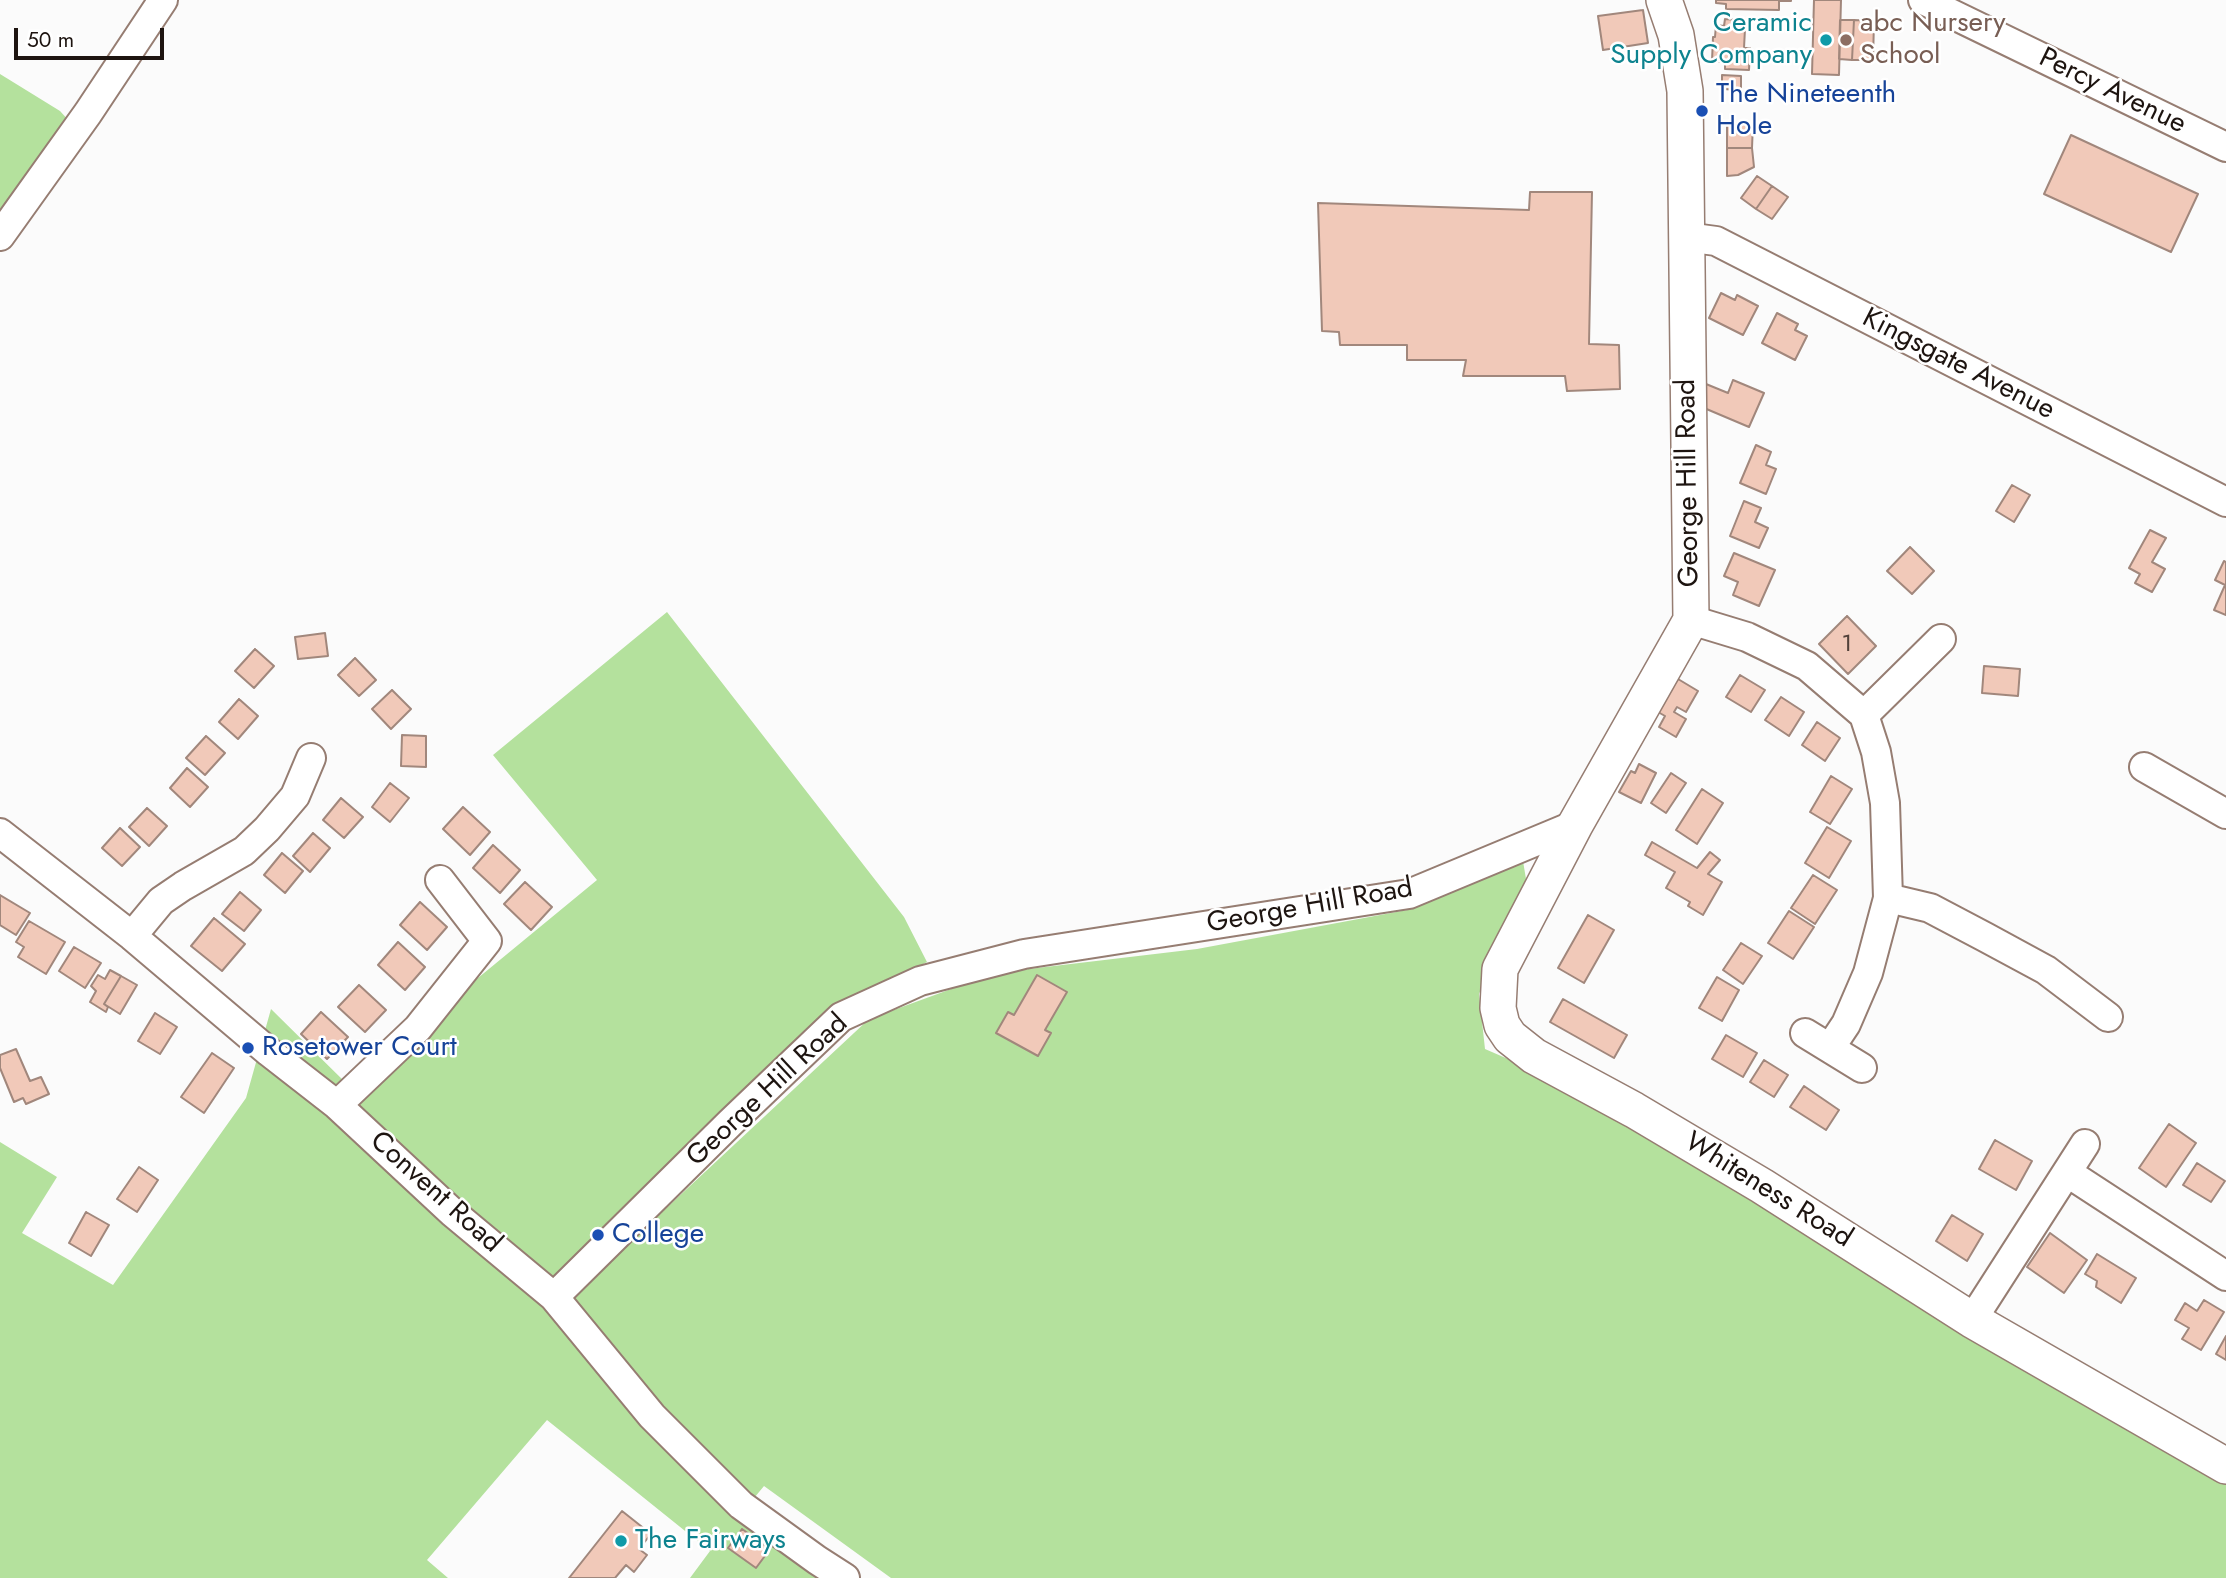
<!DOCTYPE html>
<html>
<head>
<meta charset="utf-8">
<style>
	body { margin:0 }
	#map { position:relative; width:2226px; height:1578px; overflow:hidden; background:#fbfbfb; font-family:Jost,sans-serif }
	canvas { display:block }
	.scale { position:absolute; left:14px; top:28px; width:150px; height:32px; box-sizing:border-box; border:4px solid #1d1410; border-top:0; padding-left:9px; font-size:21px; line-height:24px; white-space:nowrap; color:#1d1410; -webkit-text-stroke:5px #fff; paint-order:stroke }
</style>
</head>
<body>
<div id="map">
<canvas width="2226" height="1578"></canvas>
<div class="scale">50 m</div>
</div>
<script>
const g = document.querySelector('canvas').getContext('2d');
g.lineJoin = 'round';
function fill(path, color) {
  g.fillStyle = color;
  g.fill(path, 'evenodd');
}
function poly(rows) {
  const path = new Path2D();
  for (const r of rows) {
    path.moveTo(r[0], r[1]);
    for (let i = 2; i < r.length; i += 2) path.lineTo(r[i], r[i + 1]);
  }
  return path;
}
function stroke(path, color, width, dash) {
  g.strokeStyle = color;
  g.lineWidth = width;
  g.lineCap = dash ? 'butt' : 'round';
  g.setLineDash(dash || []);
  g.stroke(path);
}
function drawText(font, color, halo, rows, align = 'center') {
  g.font = font + ' Jost,sans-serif';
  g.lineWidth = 5;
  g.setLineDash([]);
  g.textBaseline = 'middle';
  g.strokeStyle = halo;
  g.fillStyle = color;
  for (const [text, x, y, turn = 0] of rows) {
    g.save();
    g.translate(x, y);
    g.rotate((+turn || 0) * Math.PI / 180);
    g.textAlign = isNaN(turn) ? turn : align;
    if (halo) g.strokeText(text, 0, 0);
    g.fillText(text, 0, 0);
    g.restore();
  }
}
fill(poly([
	[0,74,60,111,71,123,0,225],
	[667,612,904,917,927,962,829,1014,639,1200,661,1213,869,1019,995,973,1197,949,1407,910,1523,861,1526,879,1479,994,1485,1049,1614,1105,2226,1471,2226,1578,891,1578,764,1486,740,1515,846,1578,690,1578,710,1551,547,1420,427,1560,448,1578,0,1578,0,1142,57,1177,22,1233,113,1285,246,1098,271,1009,348,1085,597,880,493,755],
	[1066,992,1045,1030,1051,1033,1038,1056,996,1033,1008,1012,1014,1015]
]), '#b4e19d');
const building = poly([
	[1716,0,1791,0,1791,1,1779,1,1779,10,1726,9,1726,4,1716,3,1716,0],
	[1814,0,1841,0,1839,75,1812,74,1814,0],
	[1643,10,1648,43,1603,50,1598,16,1643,10],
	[1725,19,1738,20,1737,29,1745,29,1744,48,1750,48,1749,70,1725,69,1725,62,1712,61,1713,37,1715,37,1716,25,1724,26,1725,19],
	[1840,20,1854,20,1852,60,1839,59,1840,20],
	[1854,20,1874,21,1873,60,1852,60,1854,20],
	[1722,75,1741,76,1741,90,1722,89,1722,75],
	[1727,123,1753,123,1752,148,1727,148,1727,123],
	[2071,135,2198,194,2171,252,2044,194,2071,135],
	[1727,148,1752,148,1754,167,1738,175,1727,176,1727,148],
	[1757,176,1772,186,1756,209,1741,198,1757,176],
	[1772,186,1788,197,1772,219,1756,209,1772,186],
	[1530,192,1592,192,1589,344,1619,345,1620,389,1567,391,1565,376,1463,376,1466,360,1407,360,1407,345,1340,345,1339,332,1322,331,1318,203,1529,210,1530,192],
	[1721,293,1735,300,1737,295,1758,306,1743,335,1709,318,1721,293],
	[1777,313,1798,324,1795,330,1807,336,1795,360,1762,343,1777,313],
	[1733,380,1764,393,1749,427,1697,405,1706,384,1728,393,1733,380],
	[1756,445,1771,452,1766,465,1776,469,1766,494,1740,483,1756,445],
	[2012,485,2030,495,2014,522,1996,511,2012,485],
	[1744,501,1761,508,1755,522,1768,528,1759,548,1730,536,1744,501],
	[2150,530,2166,538,2152,562,2165,569,2152,592,2135,583,2140,574,2129,568,2150,530],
	[1910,547,1934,571,1912,594,1887,571,1910,547],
	[1734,553,1775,570,1759,606,1733,595,1738,582,1724,576,1734,553],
	[2224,561,2226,562,2226,615,2214,610,2225,585,2215,580,2224,561],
	[1847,616,1876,646,1848,674,1819,644,1847,616],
	[325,633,328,656,298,659,295,637,325,633],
	[255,649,274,666,254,688,235,671,255,649],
	[355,658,376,680,359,696,338,675,355,658],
	[1984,666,2020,669,2018,696,1982,693,1984,666],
	[1740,675,1765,690,1751,712,1726,697,1740,675],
	[1678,679,1698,691,1686,712,1677,707,1674,712,1686,719,1676,737,1659,727,1665,716,1651,708,1678,679],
	[392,690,411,709,391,729,372,709,392,690],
	[1781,697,1804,712,1789,736,1765,720,1781,697],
	[239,699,258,716,238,739,219,722,239,699],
	[1817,722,1840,738,1825,761,1802,745,1817,722],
	[402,735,426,736,426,767,401,766,402,735],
	[206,736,225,753,205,775,186,758,206,736],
	[1639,764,1656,773,1641,803,1619,792,1631,771,1635,773,1639,764],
	[187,768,208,787,190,807,170,788,187,768],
	[1671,773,1686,783,1666,813,1651,803,1671,773],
	[1831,776,1852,789,1830,824,1810,812,1831,776],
	[390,783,409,798,390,822,372,807,390,783],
	[1702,789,1723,803,1697,844,1676,830,1702,789],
	[341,798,363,817,344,838,323,820,341,798],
	[463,807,490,832,470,855,443,829,463,807],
	[147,808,167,826,149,846,129,827,147,808],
	[1827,827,1851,841,1829,878,1805,863,1827,827],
	[120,828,140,847,122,866,102,848,120,828],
	[313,833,330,848,310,872,293,856,313,833],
	[1652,842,1697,868,1710,852,1720,860,1708,874,1722,882,1703,915,1688,906,1690,902,1666,888,1675,872,1645,855,1652,842],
	[493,845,520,870,500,893,473,868,493,845],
	[282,853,303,871,285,893,264,875,282,853],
	[1813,875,1837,890,1815,924,1791,908,1813,875],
	[525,882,552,907,531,930,504,904,525,882],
	[240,892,261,910,244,931,222,914,240,892],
	[0,895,30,913,16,935,0,925,0,895],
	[420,902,447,927,427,950,400,925,420,902],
	[1789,911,1814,927,1793,959,1768,943,1789,911],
	[1588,915,1614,930,1584,983,1558,968,1588,915],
	[214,918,245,944,222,971,191,946,214,918],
	[29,921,65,942,46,974,18,957,24,947,16,942,29,921],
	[398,942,425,967,405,990,378,965,398,942],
	[1741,943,1762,956,1743,984,1723,970,1741,943],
	[74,947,101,963,85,988,59,971,74,947],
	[110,970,121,976,104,1004,108,1007,106,1012,90,1002,96,991,91,986,98,975,105,979,110,970],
	[1037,975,1067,992,1045,1030,1051,1033,1038,1056,996,1033,1008,1012,1014,1015,1037,975],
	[121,976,137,985,120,1014,104,1004,121,976],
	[1717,977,1739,990,1722,1021,1699,1008,1717,977],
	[359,985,386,1010,365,1032,338,1007,359,985],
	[1563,999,1627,1035,1614,1058,1550,1022,1563,999],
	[321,1012,348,1037,327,1059,301,1034,321,1012],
	[155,1013,177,1027,160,1054,138,1041,155,1013],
	[1726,1035,1757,1053,1743,1077,1712,1059,1726,1035],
	[16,1049,30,1081,41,1077,49,1094,26,1104,23,1098,14,1102,0,1068,0,1055,16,1049],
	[212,1053,234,1068,204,1113,181,1097,212,1053],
	[1764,1060,1788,1075,1774,1097,1750,1082,1764,1060],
	[1804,1086,1839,1110,1826,1130,1790,1107,1804,1086],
	[2169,1124,2196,1143,2166,1187,2139,1168,2169,1124],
	[1995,1140,2032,1161,2016,1190,1979,1169,1995,1140],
	[2197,1163,2225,1181,2211,1202,2183,1185,2197,1163],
	[139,1167,158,1180,137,1212,117,1199,139,1167],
	[86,1212,109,1225,91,1256,69,1243,86,1212],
	[1952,1215,1983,1234,1967,1261,1936,1241,1952,1215],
	[2050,1233,2087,1260,2064,1293,2027,1267,2050,1233],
	[2097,1254,2136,1278,2121,1303,2096,1287,2097,1281,2085,1274,2097,1254],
	[2204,1300,2224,1312,2201,1350,2182,1339,2189,1328,2175,1320,2185,1303,2197,1311,2204,1300],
	[2226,1336,2226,1360,2216,1354,2226,1336],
	[622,1511,651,1534,639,1549,647,1555,634,1572,626,1565,615,1578,569,1578,622,1511],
	[742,1529,770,1549,756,1568,728,1548,742,1529]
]);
fill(building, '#f1c9b9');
stroke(building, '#a1877c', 2);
const minor = poly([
	[1923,0,2226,147],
	[0,236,88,113,163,0],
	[1686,237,1716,241,2226,502],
	[1691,620,1747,637,1807,666,1864,715,1876,752,1885,803,1888,898,1868,973,1846,1024,1830,1048],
	[1864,715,1941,639],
	[2144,767,2226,814],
	[0,833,132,936,269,1052,337,1105,453,1213,554,1297,652,1416,741,1505,817,1560,845,1578],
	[1888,898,1930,908,1985,937,2046,970,2108,1017],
	[132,936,161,901,183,886,244,851,267,829,295,796,311,758],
	[1805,1033,1862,1068],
	[337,1105,418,1028,487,941,440,880],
	[2068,1173,2226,1276],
	[554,1297,730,1123,841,1017,920,981,1024,954,1409,894,1575,825],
	[1972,1320,2085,1144]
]);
const major = poly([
	[1664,0,1676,35,1685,91,1691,620,1575,825,1500,969,1498,1008,1502,1025,1510,1037,1534,1056,1634,1110,1762,1186,1972,1320,2226,1466]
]);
stroke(minor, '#967d72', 32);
stroke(major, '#967d72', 38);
stroke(minor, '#fff', 28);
stroke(major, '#fff', 35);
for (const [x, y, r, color] of [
	[1826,40,7,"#0f9aa8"],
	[1846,40,7,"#8d6e63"],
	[1702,111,7,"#1a4fb4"],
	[248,1048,7,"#1a4fb4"],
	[598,1235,7,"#1a4fb4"],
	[621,1541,7,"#0f9aa8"]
]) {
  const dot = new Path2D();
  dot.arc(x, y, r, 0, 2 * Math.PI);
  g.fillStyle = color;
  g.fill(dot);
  stroke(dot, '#fff', 2.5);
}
drawText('24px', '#52413a', null, [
	["1",1847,645]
]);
drawText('28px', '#0d838f', '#fff', [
	["Ceramic",1812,24],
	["Supply Company",1812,56],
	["The Fairways",635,1541,"left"]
], 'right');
drawText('28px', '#785e54', '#fff', [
	["abc Nursery",1860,24],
	["School",1860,56]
], 'left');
drawText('28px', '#1d1410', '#fff', [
	["Percy Avenue",2112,92,26],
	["Kingsgate Avenue",1958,365,27],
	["George Hill Road",1689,483,-91],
	["George Hill Road",1310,907,-10],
	["George Hill Road",768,1091,-43],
	["Whiteness Road",1768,1191,32],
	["Convent Road",435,1193,42]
]);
drawText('28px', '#164399', '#fff', [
	["The Nineteenth",1716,95],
	["Hole",1716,127],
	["Rosetower Court",262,1048],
	["College",612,1235]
], 'left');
</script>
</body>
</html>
